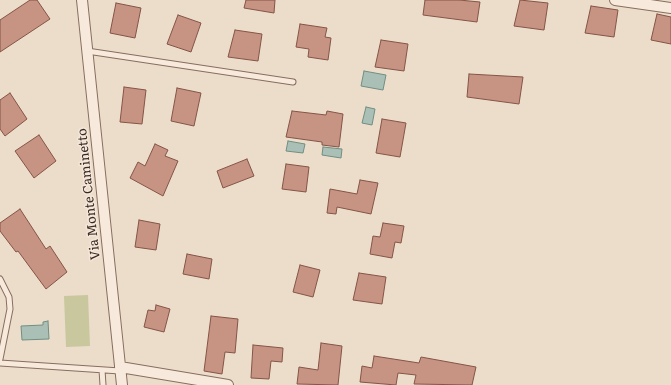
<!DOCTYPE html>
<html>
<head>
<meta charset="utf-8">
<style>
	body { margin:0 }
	canvas { display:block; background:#ecdcca }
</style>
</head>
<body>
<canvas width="671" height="385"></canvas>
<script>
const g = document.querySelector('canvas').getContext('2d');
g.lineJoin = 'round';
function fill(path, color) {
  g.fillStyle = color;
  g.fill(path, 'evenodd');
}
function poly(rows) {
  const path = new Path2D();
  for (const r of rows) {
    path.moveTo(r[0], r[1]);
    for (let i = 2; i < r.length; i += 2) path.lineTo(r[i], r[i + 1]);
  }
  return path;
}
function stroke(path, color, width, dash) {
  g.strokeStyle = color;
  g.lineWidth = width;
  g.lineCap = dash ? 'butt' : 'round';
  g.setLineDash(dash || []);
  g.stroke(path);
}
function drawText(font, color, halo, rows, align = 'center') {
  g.font = font + ' Literata,serif';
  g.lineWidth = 3;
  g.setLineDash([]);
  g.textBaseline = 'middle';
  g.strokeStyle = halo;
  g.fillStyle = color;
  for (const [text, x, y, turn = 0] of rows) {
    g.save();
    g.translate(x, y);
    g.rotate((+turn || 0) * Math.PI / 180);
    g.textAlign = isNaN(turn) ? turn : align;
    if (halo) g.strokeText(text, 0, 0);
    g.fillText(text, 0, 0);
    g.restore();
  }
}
fill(poly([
	[88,295,90,346,66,347,64,296]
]), '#c9c79e');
const water = poly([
	[364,71,386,75,383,90,361,86,364,71],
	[366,107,375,109,372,125,362,123,366,107],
	[288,141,305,144,303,153,286,151,288,141],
	[323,147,342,149,341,158,322,155,323,147],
	[48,321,49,339,22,340,21,326,43,325,43,322,48,321]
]);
fill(water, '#aac0b6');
stroke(water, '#718e82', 1);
const building = poly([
	[30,0,37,0,50,19,0,52,0,20,30,0],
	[246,0,275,0,274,13,244,8,246,0],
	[425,0,459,0,480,2,477,22,423,15,425,0],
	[520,0,548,3,544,30,514,26,520,0],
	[116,3,141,8,135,38,110,33,116,3],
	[591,6,618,10,614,37,585,33,591,6],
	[657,14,671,17,671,44,651,40,657,14],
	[178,15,201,23,191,52,167,44,178,15],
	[300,24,327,28,325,37,331,38,328,60,308,57,309,49,296,47,300,24],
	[235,30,262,34,258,61,228,57,235,30],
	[381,40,408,44,404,71,375,67,381,40],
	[469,74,523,77,519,104,467,97,469,74],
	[124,87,146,90,142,124,120,122,124,87],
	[177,88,201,93,194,126,171,121,177,88],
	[10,93,27,119,5,136,0,129,0,100,10,93],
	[292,111,326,115,327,111,343,114,339,147,322,145,322,142,286,137,292,111],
	[382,119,406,123,400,157,376,153,382,119],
	[39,135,56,161,34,178,15,151,39,135],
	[155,144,168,150,165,156,178,161,163,196,130,178,138,162,145,166,155,144],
	[247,159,254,176,223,188,217,171,247,159],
	[286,164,309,167,306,192,282,189,286,164],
	[360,180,378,183,371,214,337,207,336,214,327,213,330,189,357,194,360,180],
	[20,209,46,249,50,246,67,272,46,289,18,251,16,252,0,231,0,223,20,209],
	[139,220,160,224,156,250,135,247,139,220],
	[383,223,404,226,401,243,395,242,392,258,370,254,373,236,380,237,383,223],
	[187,254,212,259,209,279,183,274,187,254],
	[300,265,320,270,313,297,293,292,300,265],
	[359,273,386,277,382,304,353,300,359,273],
	[156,305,170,309,164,332,144,327,148,310,155,311,156,305],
	[211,316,238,319,235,353,225,352,222,374,204,371,211,316],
	[321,343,342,346,338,385,297,384,299,367,318,370,321,343],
	[253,345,283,348,282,362,271,361,269,379,251,378,253,345],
	[374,356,419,363,421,357,476,367,472,385,414,384,416,375,398,373,396,385,360,382,362,366,372,368,374,356]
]);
fill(building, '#c79382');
stroke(building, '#845547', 1);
const lane = poly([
	[87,51,293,82],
	[0,279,9,297,10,309,0,359],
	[0,363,120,371],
	[102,370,103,385]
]);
const street = poly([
	[82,0,122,385],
	[615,0,671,8],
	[120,367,228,385]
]);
stroke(lane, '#876e5f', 7);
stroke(street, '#876e5f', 12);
stroke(lane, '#f7eadc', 5);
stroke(street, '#f7eadc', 10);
drawText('13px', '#392922', '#f4e7d9', [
	["Via Monte Caminetto",89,194,-96]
]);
</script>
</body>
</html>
